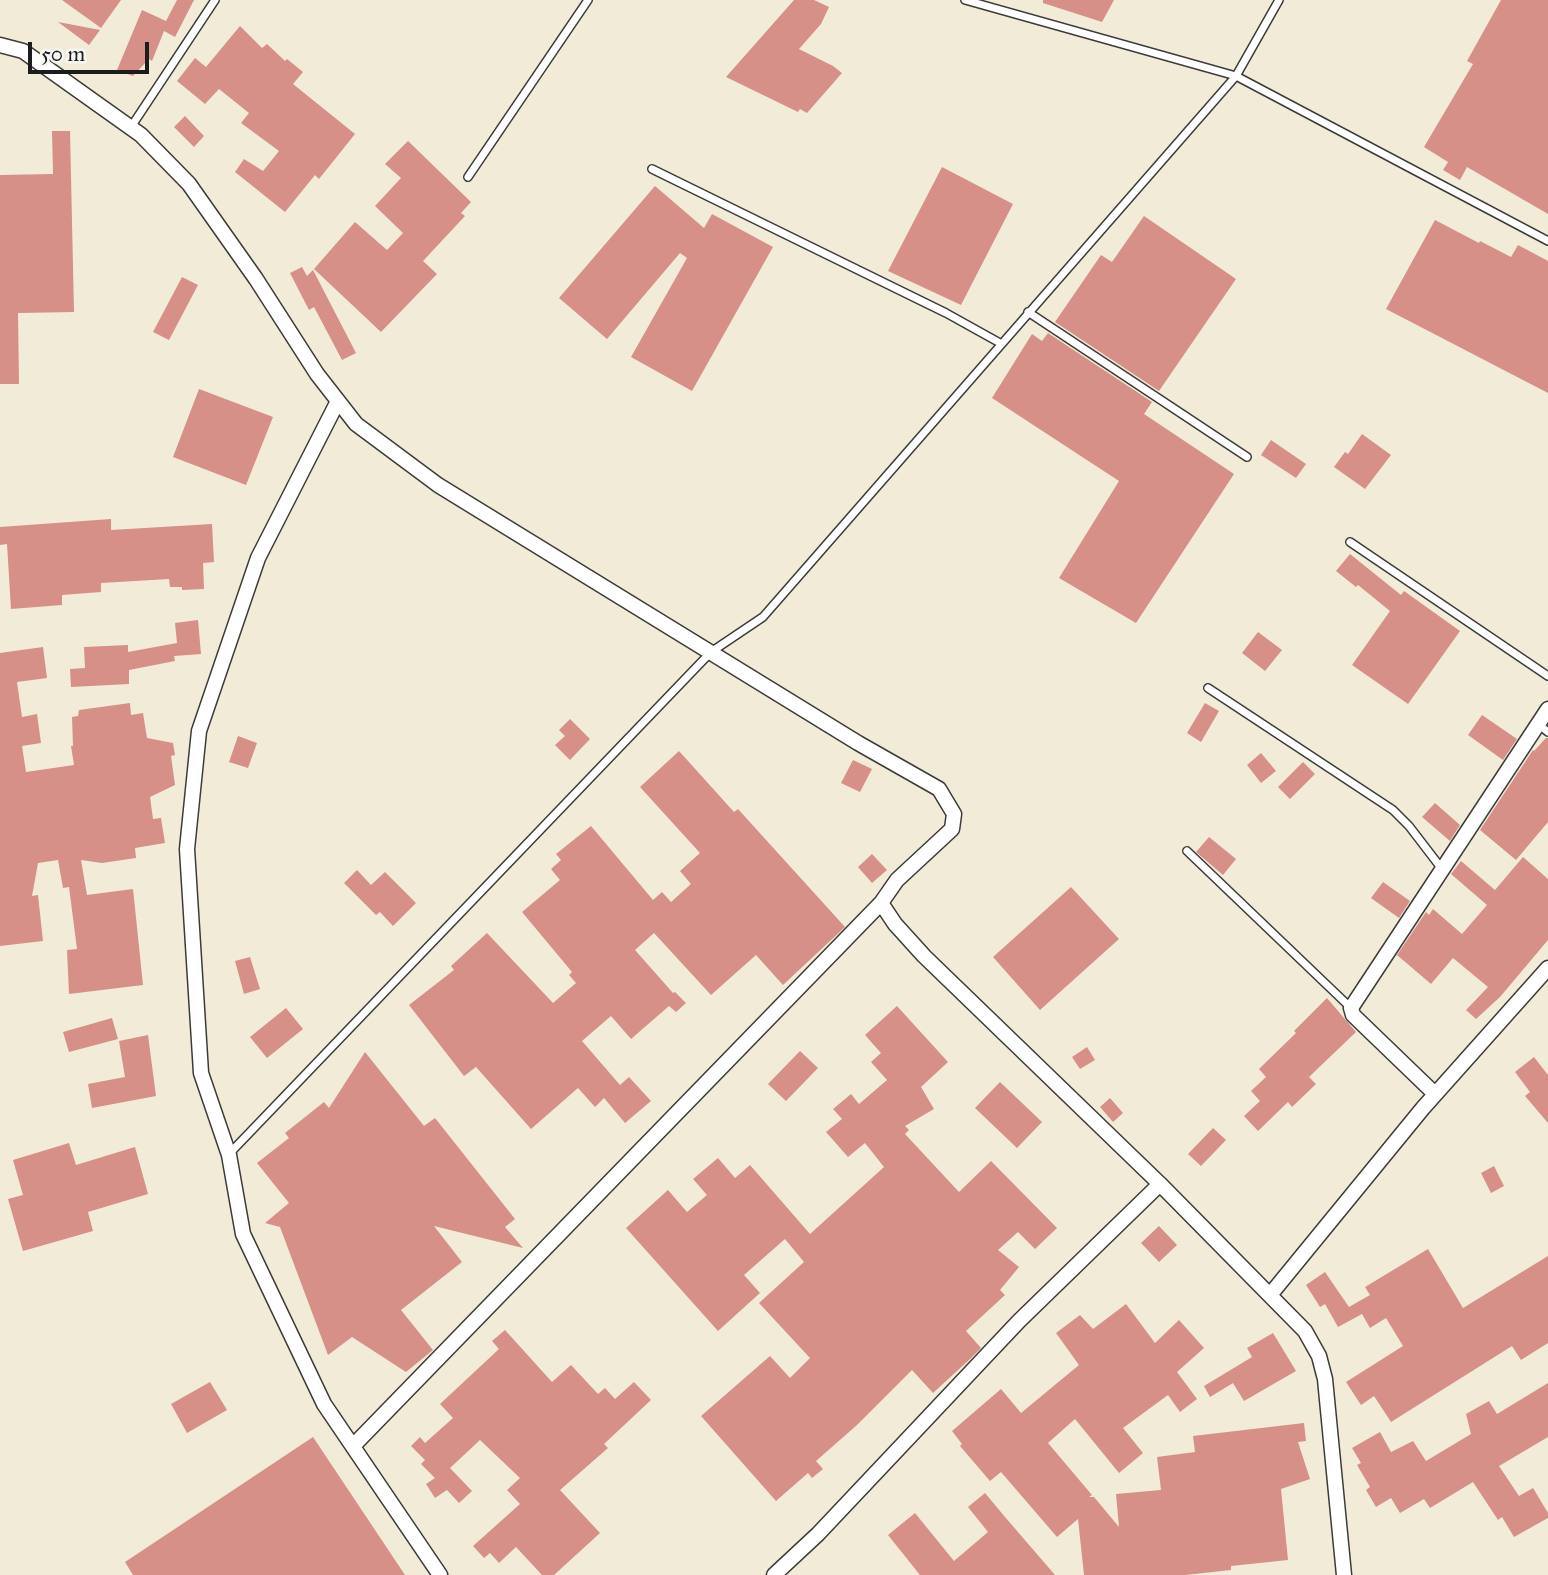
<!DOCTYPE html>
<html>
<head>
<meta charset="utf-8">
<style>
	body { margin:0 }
	#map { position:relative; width:1548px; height:1575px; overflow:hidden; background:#f1ebd8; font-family:"IM FELL Great Primer",serif }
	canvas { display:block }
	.scale { position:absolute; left:28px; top:42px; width:121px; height:32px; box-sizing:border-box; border:4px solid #1c1c1c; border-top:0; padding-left:9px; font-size:21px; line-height:24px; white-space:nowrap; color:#1c1c1c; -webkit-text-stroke:5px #f6f6f2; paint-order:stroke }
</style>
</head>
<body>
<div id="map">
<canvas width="1548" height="1575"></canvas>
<div class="scale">50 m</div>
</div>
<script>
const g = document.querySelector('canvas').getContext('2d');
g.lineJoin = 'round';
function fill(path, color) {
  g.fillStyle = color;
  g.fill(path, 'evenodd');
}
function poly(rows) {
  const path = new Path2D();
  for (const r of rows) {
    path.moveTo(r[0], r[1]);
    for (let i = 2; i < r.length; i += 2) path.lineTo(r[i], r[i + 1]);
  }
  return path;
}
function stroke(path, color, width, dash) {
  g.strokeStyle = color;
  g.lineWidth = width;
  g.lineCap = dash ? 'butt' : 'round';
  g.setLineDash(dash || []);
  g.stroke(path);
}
fill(poly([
	[62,0,121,0,101,28],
	[177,0,194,0,175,37,164,31,152,61,149,59,133,76,117,70,142,10,166,21],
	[794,0,814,0,829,7,821,24,799,49,833,66,842,73,807,113,800,109,798,112,726,77],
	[1043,0,1114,0,1102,22,1043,3],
	[1501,0,1548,0,1548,214,1467,167,1460,180,1443,170,1448,162,1424,147,1473,64,1467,61],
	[58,22,100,30,89,45],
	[240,26,262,48,267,44,285,61,287,59,303,72,293,84,355,134,319,179,315,175,285,212,235,172,244,159,263,171,279,151,241,123,249,113,219,89,205,104,177,81,195,58,206,67],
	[185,116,204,136,194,147,174,127],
	[52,131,70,131,74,312,18,313,19,384,0,384,0,175,53,174],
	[408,141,471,202,461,213,465,216,423,261,437,274,381,332,314,269,355,222,387,250,403,233,375,206,401,178,385,164],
	[942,167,1013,204,961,305,888,271],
	[655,186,704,228,712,214,773,247,692,391,631,357,687,258,680,253,607,339,559,298],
	[1144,216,1236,279,1159,391,1055,322,1101,255,1112,262],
	[1435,220,1479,243,1480,241,1511,257,1518,245,1548,261,1548,393,1386,309],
	[302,267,307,276,313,270,356,353,342,360,314,307,309,310,290,273],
	[182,277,198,285,169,340,153,332],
	[1048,333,1152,402,1144,414,1234,474,1136,623,1059,578,1119,481,992,398,1032,334,1042,341],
	[199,389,273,417,246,485,173,457],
	[1362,434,1391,455,1365,489,1334,467,1345,452,1348,454],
	[1271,440,1306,464,1296,478,1261,455],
	[111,519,111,530,212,524,214,562,203,563,204,589,182,590,182,587,170,587,169,579,101,583,101,592,62,595,62,605,11,609,7,544,0,545,0,527],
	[1350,554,1401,595,1404,591,1460,631,1408,704,1352,665,1390,611,1358,585,1356,587,1336,571],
	[198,620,201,654,174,656,175,661,129,670,129,684,71,687,70,669,85,668,84,647,128,645,128,652,177,643,175,623],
	[1258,632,1282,650,1265,671,1242,653],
	[43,647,47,678,17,682,22,717,37,714,41,743,22,746,26,772,74,765,71,746,73,746,72,717,78,716,79,710,130,703,131,715,143,713,147,738,173,743,175,755,171,756,175,785,150,797,153,819,161,818,165,843,135,848,136,858,102,863,81,860,87,895,133,889,143,985,69,994,67,950,77,949,69,887,63,888,58,860,38,863,32,896,38,895,43,941,0,946,0,653],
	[1205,703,1219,711,1201,742,1187,733],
	[1482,715,1517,739,1503,760,1468,735],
	[570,719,590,739,570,760,555,745,565,736,559,730],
	[238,736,257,743,248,768,229,762],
	[1546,738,1548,738,1548,822,1516,860,1480,830,1533,750,1534,751],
	[679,751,734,812,738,809,845,927,783,985,756,955,711,995,654,933,635,950,673,993,675,992,686,1003,676,1012,669,1006,631,1039,611,1016,582,1041,620,1085,629,1077,651,1101,625,1123,604,1098,595,1107,578,1088,531,1129,476,1067,464,1076,409,1005,454,970,451,966,487,933,553,1003,576,983,569,975,572,972,522,912,560,880,551,869,561,860,556,854,591,826,653,900,662,892,671,902,691,884,680,871,700,853,640,787],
	[1261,753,1276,771,1261,783,1247,765],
	[853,760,872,769,860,792,841,783],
	[1303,762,1315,774,1290,799,1278,787],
	[1435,803,1460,825,1450,841,1422,817],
	[1209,837,1236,859,1223,875,1196,852],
	[872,854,887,870,872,883,858,867],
	[1523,857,1548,879,1548,940,1500,997,1476,1019,1466,1010,1488,987,1453,958,1431,984,1397,955,1426,912,1429,915,1433,909,1462,934,1487,905,1451,874,1461,861,1495,890],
	[357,870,371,885,385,872,416,903,393,926,380,912,376,915,344,883],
	[1383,882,1410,901,1399,918,1371,898],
	[1071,887,1119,939,1040,1010,993,957],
	[250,957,260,989,244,994,235,961],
	[1327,998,1356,1032,1309,1077,1316,1084,1292,1107,1288,1102,1258,1131,1244,1116,1260,1101,1251,1091,1266,1077,1259,1069,1296,1033,1294,1031],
	[897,1006,948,1062,921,1087,934,1109,905,1126,909,1130,905,1134,959,1192,991,1161,1057,1228,1035,1249,1018,1232,998,1250,1019,1267,1000,1290,1005,1295,966,1331,981,1348,969,1360,933,1393,912,1370,857,1425,816,1461,823,1469,812,1478,808,1473,776,1501,701,1416,770,1356,790,1378,810,1358,759,1303,804,1262,785,1239,744,1275,760,1293,718,1331,626,1228,668,1190,687,1212,707,1195,693,1179,718,1158,735,1178,750,1165,810,1234,884,1167,865,1143,848,1157,826,1132,842,1119,833,1109,851,1094,859,1104,887,1080,871,1062,881,1053,865,1035],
	[286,1008,303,1029,267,1058,250,1037],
	[112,1018,118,1039,69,1052,63,1032],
	[148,1035,156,1096,92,1108,88,1084,125,1077,119,1041],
	[1087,1047,1095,1060,1080,1069,1072,1057],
	[800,1051,818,1068,786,1101,768,1084],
	[365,1052,424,1126,435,1118,515,1219,505,1227,523,1248,434,1226,462,1262,401,1310,433,1350,406,1372,352,1337,328,1355,280,1227,265,1223,289,1203,257,1163,289,1138,285,1133,324,1102,329,1108],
	[1534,1057,1548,1075,1548,1123,1525,1096,1530,1092,1515,1072],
	[1000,1082,1042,1122,1017,1148,975,1108],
	[1110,1098,1123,1113,1113,1122,1100,1107],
	[1213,1128,1226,1140,1201,1166,1188,1154],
	[69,1143,76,1165,135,1147,148,1194,88,1212,93,1231,23,1251,8,1199,23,1195,13,1160],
	[1494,1166,1504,1186,1491,1193,1481,1173],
	[1159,1226,1177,1245,1159,1262,1141,1243],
	[1428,1249,1463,1308,1548,1256,1548,1343,1521,1360,1512,1346,1391,1422,1374,1396,1361,1405,1346,1382,1403,1346,1386,1318,1370,1328,1362,1314,1338,1327,1325,1304,1320,1307,1306,1285,1325,1272,1349,1307,1370,1295,1365,1287],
	[1126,1304,1155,1343,1179,1320,1204,1348,1177,1372,1197,1399,1180,1412,1168,1395,1123,1428,1143,1453,1119,1473,1075,1419,1048,1443,1092,1495,1089,1497,1094,1497,1119,1527,1116,1494,1161,1490,1157,1457,1195,1452,1193,1436,1304,1423,1306,1441,1298,1442,1310,1479,1281,1489,1288,1560,1231,1566,1231,1570,1185,1575,1084,1575,1078,1519,1057,1537,1001,1472,990,1481,960,1446,962,1444,952,1431,1001,1389,1021,1413,1079,1365,1056,1333,1080,1315,1093,1329],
	[505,1330,552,1382,571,1365,598,1394,605,1388,615,1399,634,1382,651,1400,604,1444,608,1448,560,1490,600,1533,554,1575,542,1575,516,1547,499,1563,490,1553,484,1558,473,1546,520,1504,507,1490,520,1478,480,1440,450,1468,472,1491,459,1503,447,1490,435,1498,426,1484,435,1478,421,1464,425,1460,411,1446,420,1437,425,1443,453,1418,440,1404,499,1349,492,1341],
	[1273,1333,1296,1371,1244,1401,1233,1383,1210,1397,1204,1386,1252,1357,1247,1348],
	[210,1382,227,1410,187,1433,171,1404],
	[1548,1383,1548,1437,1499,1466,1519,1496,1533,1488,1548,1513,1548,1518,1514,1537,1502,1517,1498,1520,1473,1482,1430,1508,1424,1499,1400,1513,1391,1498,1376,1507,1366,1490,1370,1487,1357,1465,1361,1463,1352,1448,1380,1432,1391,1452,1413,1441,1426,1461,1471,1434,1466,1414,1489,1401,1497,1414],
	[313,1437,405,1575,133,1575,125,1562],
	[985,1493,1005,1517,1055,1575,920,1575,888,1535,915,1513,954,1561,988,1532,968,1507]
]), '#d69088');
const lane = poly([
	[965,0,1236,76,1548,241],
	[131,127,215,0],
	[652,169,946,313,1000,343],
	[468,177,588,0],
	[1028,312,1247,457],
	[1350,542,1548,676],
	[1208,688,1393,810,1409,826,1442,869],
	[1538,724,1548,732],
	[1187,851,1351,1008],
	[229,1154,711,652,763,617,1236,76,1279,0]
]);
const street = poly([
	[0,45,23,51,141,135,189,184,256,279,317,374,356,424,438,485,858,743,939,789,954,814,952,829,897,880,881,903,895,924,924,956,1160,1184,1305,1331,1319,1356,1325,1379,1344,1575],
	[338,401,258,558,199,731,187,849,201,1073,229,1155,243,1234,324,1404,440,1575],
	[1435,1094,1353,1015,1351,1008,1548,709],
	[1270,1295,1423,1108,1548,968],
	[353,1446,881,903],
	[774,1575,818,1534,1019,1321,1160,1184]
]);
stroke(lane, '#3c3b38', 10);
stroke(street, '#3c3b38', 17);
stroke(lane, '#fff', 7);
stroke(street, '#fff', 14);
</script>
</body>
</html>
